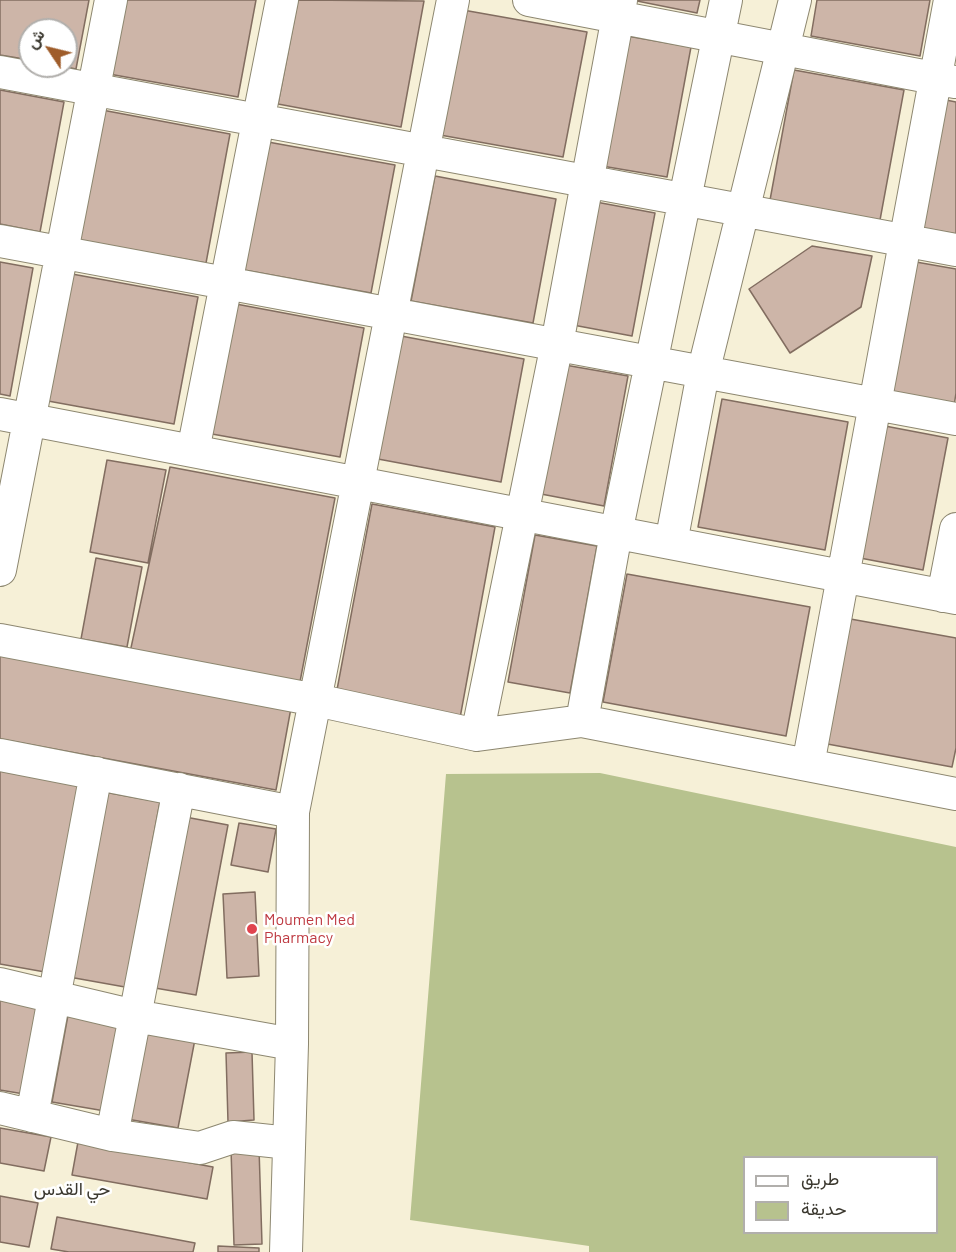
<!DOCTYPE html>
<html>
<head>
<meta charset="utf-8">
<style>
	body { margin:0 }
	#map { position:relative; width:956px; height:1252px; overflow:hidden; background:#f6f0d7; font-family:Barlow,Vazirmatn,sans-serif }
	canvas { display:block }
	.legend { position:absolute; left:743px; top:1156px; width:195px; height:78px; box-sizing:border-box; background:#fff; border:2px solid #b1afac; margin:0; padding:8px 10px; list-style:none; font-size:18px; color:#3b382f }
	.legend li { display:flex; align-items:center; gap:12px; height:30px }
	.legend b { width:30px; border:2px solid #b1afac }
	.north { position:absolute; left:18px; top:18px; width:60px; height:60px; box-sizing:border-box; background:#fff; border:2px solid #b1afac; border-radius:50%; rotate:305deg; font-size:16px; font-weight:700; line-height:24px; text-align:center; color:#3b382f }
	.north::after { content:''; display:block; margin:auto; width:21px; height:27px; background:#9f5d2b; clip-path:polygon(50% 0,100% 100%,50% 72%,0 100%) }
</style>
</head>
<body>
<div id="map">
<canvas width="956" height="1252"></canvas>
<ul class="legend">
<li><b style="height:8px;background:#fff"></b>طريق</li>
<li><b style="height:16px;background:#b7c28e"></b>حديقة</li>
</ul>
<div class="north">ش</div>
</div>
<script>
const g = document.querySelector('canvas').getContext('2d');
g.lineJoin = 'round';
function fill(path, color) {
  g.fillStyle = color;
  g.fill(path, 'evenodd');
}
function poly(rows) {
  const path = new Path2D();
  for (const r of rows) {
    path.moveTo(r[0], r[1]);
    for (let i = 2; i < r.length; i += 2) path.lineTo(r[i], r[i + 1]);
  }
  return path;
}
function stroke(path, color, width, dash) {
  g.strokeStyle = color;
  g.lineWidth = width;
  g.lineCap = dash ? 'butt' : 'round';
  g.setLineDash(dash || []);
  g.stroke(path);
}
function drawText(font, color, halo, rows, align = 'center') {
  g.font = font + ' Barlow,Vazirmatn,sans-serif';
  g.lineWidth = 5;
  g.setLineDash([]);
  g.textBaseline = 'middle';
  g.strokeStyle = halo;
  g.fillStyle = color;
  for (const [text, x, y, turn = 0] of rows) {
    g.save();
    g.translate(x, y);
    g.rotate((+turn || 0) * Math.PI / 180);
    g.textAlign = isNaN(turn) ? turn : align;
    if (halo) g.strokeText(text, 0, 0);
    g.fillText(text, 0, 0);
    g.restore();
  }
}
fill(poly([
	[600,773,956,847,956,1252,589,1252,589,1246,410,1220,446,774],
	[744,1158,936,1158,936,1232,744,1232]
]), '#b7c28e');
const building = poly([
	[0,0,89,0,76,69,61,66,66,66,66,30,30,30,30,60,0,55,0,0],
	[123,0,256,0,238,97,109,74,123,0],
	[298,0,424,1,401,127,278,104,298,0],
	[632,0,700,0,697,13,632,0],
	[817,0,930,0,920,56,811,36,817,0],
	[463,10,587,32,563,157,440,135,463,10],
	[627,36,691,47,667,177,602,166,627,36],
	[794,70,904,90,880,220,770,200,794,70],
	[0,90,64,102,40,232,0,224,0,90],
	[946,100,956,102,956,234,923,228,946,100],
	[102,110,230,134,206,263,78,240,102,110],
	[268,142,395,165,371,293,244,270,268,142],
	[435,176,556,199,533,323,411,301,435,176],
	[596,202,655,213,632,336,573,325,596,202],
	[812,246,872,256,861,307,790,353,749,289,812,246],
	[0,262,33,268,10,396,0,394,0,262],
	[916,262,956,269,956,393,954,406,891,395,916,262],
	[72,274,198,297,174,424,48,401,72,274],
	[236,304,364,328,340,457,212,434,236,304],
	[401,336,524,359,501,482,378,459,401,336],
	[565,365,628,376,604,506,541,494,565,365],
	[722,399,848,422,825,550,698,527,722,399],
	[885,426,948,438,923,570,860,558,885,426],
	[107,460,166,470,148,563,90,552,107,460],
	[170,467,335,498,299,687,129,657,170,467],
	[372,504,495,527,460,718,336,695,372,504],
	[535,535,597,546,570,693,508,682,535,535],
	[96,558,142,567,127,647,81,639,96,558],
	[627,574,810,607,786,736,603,702,627,574],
	[845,618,956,638,956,748,952,767,822,743,845,618],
	[0,655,291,708,276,790,0,739,0,655],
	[0,771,80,785,45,972,0,964,0,771],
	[104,792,160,802,125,987,69,977,104,792],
	[180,816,228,825,196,995,149,987,180,816],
	[239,823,276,829,268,872,231,865,239,823],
	[255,892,259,976,227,978,223,894,255,892],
	[0,992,42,1000,24,1094,0,1090,0,992],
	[68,1015,121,1024,105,1111,52,1102,68,1015],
	[145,1025,196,1034,178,1128,127,1119,145,1025],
	[252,1052,254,1120,228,1122,226,1053,252,1052],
	[0,1128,51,1137,44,1171,0,1163,0,1128],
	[78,1142,213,1167,207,1199,72,1175,78,1142],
	[259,1148,262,1244,234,1245,231,1149,259,1148],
	[0,1196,38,1203,29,1247,0,1242,0,1196],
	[57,1217,195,1243,193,1252,69,1252,51,1249,57,1217],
	[218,1246,259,1248,259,1252,218,1252,218,1246]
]);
fill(building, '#cdb5a8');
stroke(building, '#826d60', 1.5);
const minor = poly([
	[529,0,955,82],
	[0,72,956,250],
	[0,241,956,419],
	[0,414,956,598],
	[193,451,282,0],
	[671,543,703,373,795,0],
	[0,570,111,0],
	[943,596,956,529],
	[0,640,316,700,477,735,582,721,956,794],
	[582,721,616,533,726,0],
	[477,735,557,344,621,0],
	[0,755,293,812],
	[808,765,950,0],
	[0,984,135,1016,292,1044],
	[0,1108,112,1135,200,1148,233,1137,289,1143],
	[32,1116,96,773],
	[112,1135,179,789],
	[286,1252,292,1044,293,812,453,0]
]);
stroke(minor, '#8d8770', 34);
stroke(minor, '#fff', 32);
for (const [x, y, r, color] of [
	[252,929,6,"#e0444e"]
]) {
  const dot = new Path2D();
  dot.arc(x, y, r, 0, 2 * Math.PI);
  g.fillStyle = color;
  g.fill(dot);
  stroke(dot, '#fff', 2);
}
drawText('16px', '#be3a42', '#fff', [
	["Moumen Med",264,920],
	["Pharmacy",264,938]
], 'left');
drawText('18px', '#3b382f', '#fff', [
	["حي القدس",72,1189]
]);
</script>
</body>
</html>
